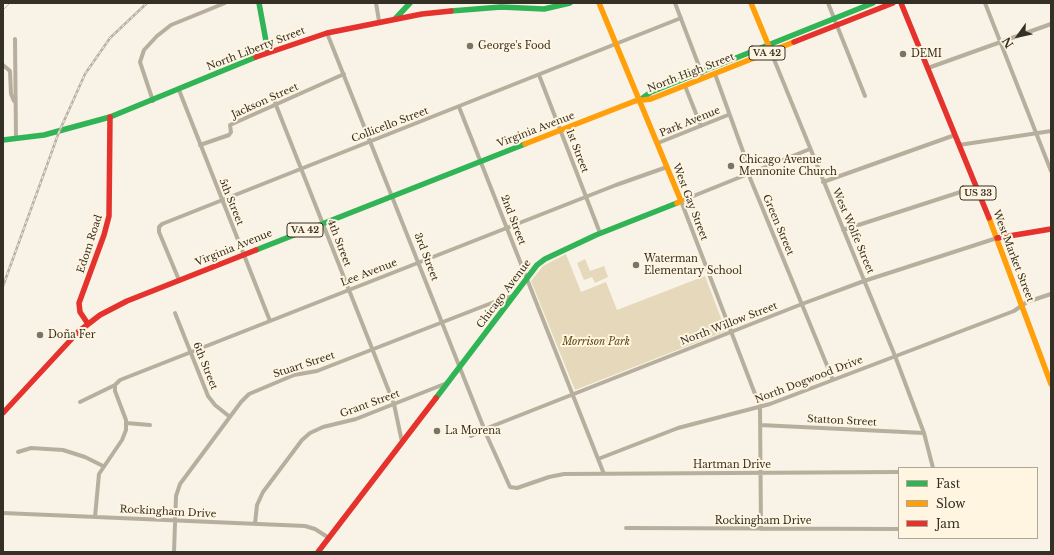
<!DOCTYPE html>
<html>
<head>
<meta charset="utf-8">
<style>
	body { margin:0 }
	#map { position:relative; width:1054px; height:555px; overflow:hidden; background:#f8f2e7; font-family:"Libre Baskerville",serif }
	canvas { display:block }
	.frame { position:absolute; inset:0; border:4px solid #353026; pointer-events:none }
	.legend { position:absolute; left:898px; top:467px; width:140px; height:72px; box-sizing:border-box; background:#fff5e0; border:1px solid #aea696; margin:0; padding:5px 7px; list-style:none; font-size:12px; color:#353026 }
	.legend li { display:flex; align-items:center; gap:8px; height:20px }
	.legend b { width:20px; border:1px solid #aea696 }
	.north { position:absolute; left:998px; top:16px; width:40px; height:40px; -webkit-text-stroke:3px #fff5e0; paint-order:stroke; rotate:237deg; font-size:11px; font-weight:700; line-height:16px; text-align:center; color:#353026 }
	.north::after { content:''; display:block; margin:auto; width:14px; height:18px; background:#353026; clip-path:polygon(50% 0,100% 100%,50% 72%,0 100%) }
</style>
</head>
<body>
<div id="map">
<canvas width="1054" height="555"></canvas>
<div class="frame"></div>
<ul class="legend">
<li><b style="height:5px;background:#30b455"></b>Fast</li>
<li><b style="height:5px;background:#ff9f0a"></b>Slow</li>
<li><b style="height:5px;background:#e5322d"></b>Jam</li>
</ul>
<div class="north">N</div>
</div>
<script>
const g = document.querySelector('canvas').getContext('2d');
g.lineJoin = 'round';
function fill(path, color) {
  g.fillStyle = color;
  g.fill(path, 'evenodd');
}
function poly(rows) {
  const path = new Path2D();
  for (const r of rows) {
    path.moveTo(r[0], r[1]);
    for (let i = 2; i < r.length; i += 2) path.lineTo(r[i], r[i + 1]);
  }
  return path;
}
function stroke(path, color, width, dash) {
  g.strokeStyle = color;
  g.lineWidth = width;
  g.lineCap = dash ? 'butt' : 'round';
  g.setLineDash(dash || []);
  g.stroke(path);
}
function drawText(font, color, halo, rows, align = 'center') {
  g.font = font + ' "Libre Baskerville",serif';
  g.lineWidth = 4;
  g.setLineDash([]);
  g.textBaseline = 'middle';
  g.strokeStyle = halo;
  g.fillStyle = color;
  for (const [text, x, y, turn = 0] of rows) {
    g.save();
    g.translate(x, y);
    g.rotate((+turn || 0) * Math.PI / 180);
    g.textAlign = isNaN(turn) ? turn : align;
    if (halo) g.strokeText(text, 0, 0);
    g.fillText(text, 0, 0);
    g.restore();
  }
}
fill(poly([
	[566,254,581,292,606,282,617,310,705,276,726,331,575,390,531,281,543,266],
	[585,259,590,271,604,266,608,277,595,283,592,277,584,280,577,263]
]), '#e6d8ba');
stroke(poly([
	[3,10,10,3]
]), '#ceb682', 1);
stroke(poly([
	[376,3,379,21],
	[675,3,702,74],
	[828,3,865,96],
	[985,3,1051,171],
	[327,33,487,436,510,487,517,488,549,477,564,474,899,472],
	[15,39,16,138],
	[771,52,895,356,924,433,933,468],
	[3,65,10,71,11,94,14,101],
	[928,68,1051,24],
	[715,74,749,168,750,178,833,380],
	[539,75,600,233],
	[685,86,701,126],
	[179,90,270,321],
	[272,95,394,404,402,442],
	[153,101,140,62,144,50,157,36,171,25,225,3],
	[459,107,604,474],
	[658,143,728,115],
	[200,145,229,135,231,132,230,125,344,74],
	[959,145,1051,131],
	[823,182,955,135],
	[843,230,976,187],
	[179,280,159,232,159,227,162,224,681,18],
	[175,313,208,396,215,405,230,417],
	[80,402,115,385,120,380,616,185,667,167],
	[126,423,150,425],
	[760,425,924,433],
	[471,436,485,429,802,304,864,281,997,238],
	[18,452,31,448,63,450,85,457,103,466],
	[598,459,678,428,770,404,1014,311,1027,302,1051,294],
	[3,513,305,526,315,529,329,538],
	[95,517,99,474,122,440,126,430,126,420,115,391,115,385],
	[255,524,257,505,263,492,302,440,310,433,323,427,356,419,447,383],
	[626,528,899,529],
	[761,529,760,407,681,201,810,149],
	[174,552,176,496,180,484,241,402,249,394,294,375,317,371,502,299,513,296]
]), '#b7af9e', 4);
stroke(poly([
	[259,3,268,52],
	[451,11,501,7,544,9,570,3],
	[395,19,410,3],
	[640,100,651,92,873,3],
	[3,140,44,135,110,117,256,57],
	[256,250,525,144],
	[436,398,537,265,545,259,596,235,677,203]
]), '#30b455', 5.5);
stroke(poly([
	[599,3,681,201,677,203],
	[751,3,770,49],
	[525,144,635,101,651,99,794,42],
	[989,218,1051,384]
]), '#ff9f0a', 5.5);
stroke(poly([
	[901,3,989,218],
	[794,42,893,3],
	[256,57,327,33,422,14,451,11],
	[997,238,1051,229],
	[88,324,80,312,79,303,104,235,109,216,110,117],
	[3,413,78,332,100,315,127,301,256,250],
	[318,552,436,398]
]), '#e5322d', 5.5);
const rail = poly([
	[3,286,59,132,85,74,110,38,147,3]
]);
stroke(rail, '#b7b1a5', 2.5);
stroke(rail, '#fff5e0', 1, [3]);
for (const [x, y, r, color] of [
	[470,46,4,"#79746a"],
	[903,54,4,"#79746a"],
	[731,166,4,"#79746a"],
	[636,265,4,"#79746a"],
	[40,335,4,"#79746a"],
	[437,431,4,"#79746a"]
]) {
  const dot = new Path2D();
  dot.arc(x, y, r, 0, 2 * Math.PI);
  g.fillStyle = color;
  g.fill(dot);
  stroke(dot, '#fff5e0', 1.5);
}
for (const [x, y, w] of [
	[767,53,36],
	[978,193,36],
	[305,230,36]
]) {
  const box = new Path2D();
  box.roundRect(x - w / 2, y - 7, w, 14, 3);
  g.fillStyle = '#fff5e0';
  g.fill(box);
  stroke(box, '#353026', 1);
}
drawText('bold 9px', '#353026', null, [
	["VA 42",767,53],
	["US 33",978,193],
	["VA 42",305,230]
]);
drawText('10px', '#353026', '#fff5e0', [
	["George's Food",478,46],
	["DEMI",911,54],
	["Chicago Avenue",739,160],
	["Mennonite Church",739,172],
	["Waterman",644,259],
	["Elementary School",644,271],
	["Doña Fer",48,335],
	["La Morena",445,431]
], 'left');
drawText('10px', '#353026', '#fff5e0', [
	["North Liberty Street",256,49,-21],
	["North High Street",691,73,-21],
	["Jackson Street",265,101,-24],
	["Park Avenue",690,122,-22],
	["Collicello Street",390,125,-21],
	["Virginia Avenue",536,130,-21],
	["1st Street",577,151,69],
	["5th Street",231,202,68],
	["West Gay Street",690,202,69],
	["2nd Street",513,220,69],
	["Green Street",778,225,67],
	["West Wolfe Street",853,231,67],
	["4th Street",339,243,69],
	["Edom Road",90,244,-72],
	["Virginia Avenue",234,248,-22],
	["West Market Street",1013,256,69],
	["3rd Street",426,257,69],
	["Lee Avenue",369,273,-21],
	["Chicago Avenue",504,294,-53],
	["North Willow Street",729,324,-21],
	["Stuart Street",304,365,-18],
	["6th Street",205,366,68],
	["North Dogwood Drive",809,380,-21],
	["Grant Street",370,404,-20],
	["Statton Street",842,421,3],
	["Hartman Drive",732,465],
	["Rockingham Drive",168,512,3],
	["Rockingham Drive",763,521]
]);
drawText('italic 10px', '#5e4811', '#fff5e0', [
	["Morrison Park",596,342]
]);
</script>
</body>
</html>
